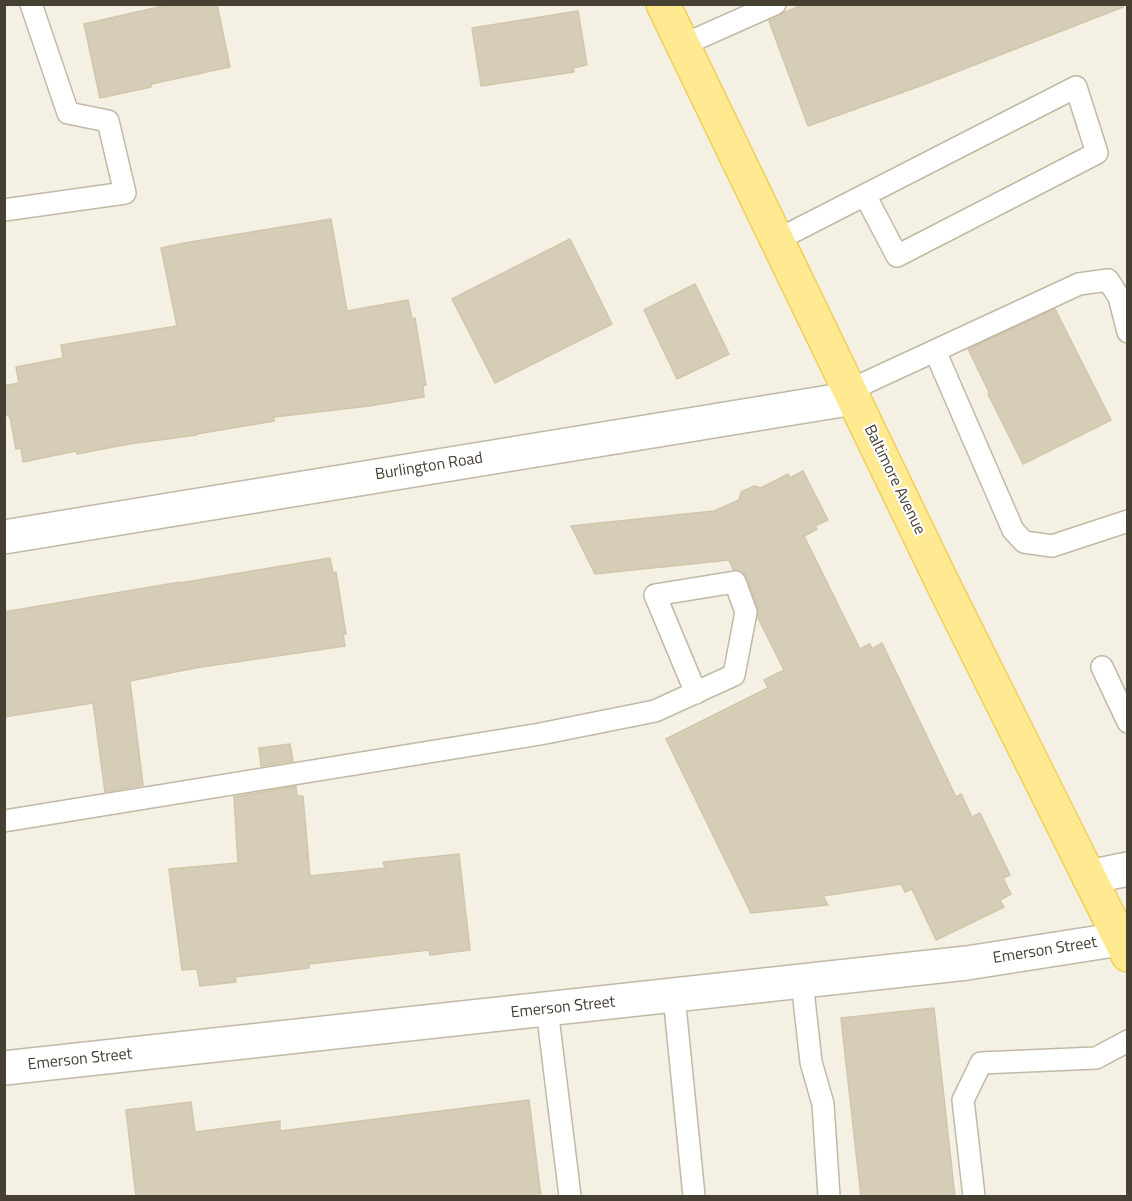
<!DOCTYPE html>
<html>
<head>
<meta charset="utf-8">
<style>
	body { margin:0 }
	#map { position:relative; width:1132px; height:1201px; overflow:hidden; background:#f4f0e3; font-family:"Titillium Web",sans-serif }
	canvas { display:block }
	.frame { position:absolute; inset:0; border:6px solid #464033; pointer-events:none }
</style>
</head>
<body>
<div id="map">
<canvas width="1132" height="1201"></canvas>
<div class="frame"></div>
</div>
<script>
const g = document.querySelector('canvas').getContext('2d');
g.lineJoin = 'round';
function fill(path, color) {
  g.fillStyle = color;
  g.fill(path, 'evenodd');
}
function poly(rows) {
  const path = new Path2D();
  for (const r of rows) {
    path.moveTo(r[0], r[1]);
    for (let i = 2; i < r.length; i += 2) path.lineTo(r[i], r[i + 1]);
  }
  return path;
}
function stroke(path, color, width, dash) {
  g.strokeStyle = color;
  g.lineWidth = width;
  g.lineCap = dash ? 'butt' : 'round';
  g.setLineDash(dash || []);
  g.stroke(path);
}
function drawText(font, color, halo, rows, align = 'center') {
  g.font = font + ' "Titillium Web",sans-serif';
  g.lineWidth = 4.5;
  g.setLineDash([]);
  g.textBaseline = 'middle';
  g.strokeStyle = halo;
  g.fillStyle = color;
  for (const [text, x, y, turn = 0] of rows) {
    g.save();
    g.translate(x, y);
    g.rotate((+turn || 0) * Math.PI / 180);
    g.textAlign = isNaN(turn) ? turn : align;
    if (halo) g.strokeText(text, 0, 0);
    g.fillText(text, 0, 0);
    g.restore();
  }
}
const building = poly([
	[172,4,217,4,230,67,151,84,151,87,100,98,84,24,172,4],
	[805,4,1123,4,1123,7,923,85,808,126,769,21,780,16,785,12,805,4],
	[578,11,587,65,573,68,574,72,481,86,472,28,578,11],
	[331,219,347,311,408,300,412,319,415,318,426,385,423,386,424,397,369,406,274,417,274,421,197,434,197,435,129,444,77,454,76,451,23,462,21,448,16,449,10,417,4,413,4,386,19,383,16,367,63,358,61,345,177,326,161,248,184,243,331,219],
	[570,239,612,324,495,383,452,299,570,239],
	[695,284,729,354,677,379,644,310,695,284],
	[1055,309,1111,420,1023,464,988,394,990,394,968,349,1055,309],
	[803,471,828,520,815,526,817,529,804,536,860,649,870,644,872,649,882,643,956,797,961,794,972,817,980,813,1010,875,1003,878,1011,894,1000,900,1004,907,936,940,912,889,905,892,901,884,823,896,828,905,751,913,666,739,768,688,764,680,784,670,758,618,758,608,747,578,743,572,738,570,733,569,729,560,595,574,571,526,714,511,739,500,741,492,754,486,761,488,788,474,790,478,803,471],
	[330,558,333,573,336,572,346,634,343,634,345,646,195,668,130,681,143,785,105,792,93,703,4,717,4,612,180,582,180,583,330,558],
	[290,744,293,761,261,766,259,748,290,744],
	[296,786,297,796,303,796,310,876,385,868,383,862,459,854,470,950,430,955,429,950,309,964,309,968,235,977,236,982,200,986,197,969,182,970,169,869,238,863,234,797,296,786],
	[934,1008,955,1197,861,1197,841,1018,934,1008],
	[529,1100,541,1197,136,1197,126,1110,191,1102,195,1132,280,1121,280,1131,529,1100]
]);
fill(building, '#d6cdb8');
stroke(building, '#d2c6aa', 1.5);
const service = poly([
	[683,45,775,4],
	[4,210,125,193,108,121,68,113,31,4],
	[777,240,1076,87,1097,153,897,256,865,195],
	[935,351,1013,530,1024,542,1052,546,1128,521],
	[850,390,1079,284,1108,280,1119,297,1128,332],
	[1102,667,1128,722],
	[4,821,540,734,655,711,734,675,746,612,735,582,655,595,696,693],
	[802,981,811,1062,823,1104,829,1196],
	[674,996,694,1196],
	[547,1009,570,1196],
	[974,1196,963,1100,981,1063,1096,1058,1128,1041]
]);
const minor = poly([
	[4,537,854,398],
	[1089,877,1128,869],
	[4,1068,967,963,1120,939]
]);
const primary = poly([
	[663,4,942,582,1128,955]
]);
stroke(service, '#c0b9a5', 24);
stroke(minor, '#c0b9a5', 36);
stroke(primary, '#f0ce55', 36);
stroke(service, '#fff', 21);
stroke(minor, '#fff', 33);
stroke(primary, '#ffe991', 33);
drawText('16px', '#464033', '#fff', [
	["Burlington Road",429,467,-9],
	["Baltimore Avenue",894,480,64],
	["Emerson Street",1045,951,-9],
	["Emerson Street",563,1008,-6],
	["Emerson Street",80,1060,-6]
]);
</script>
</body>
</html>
